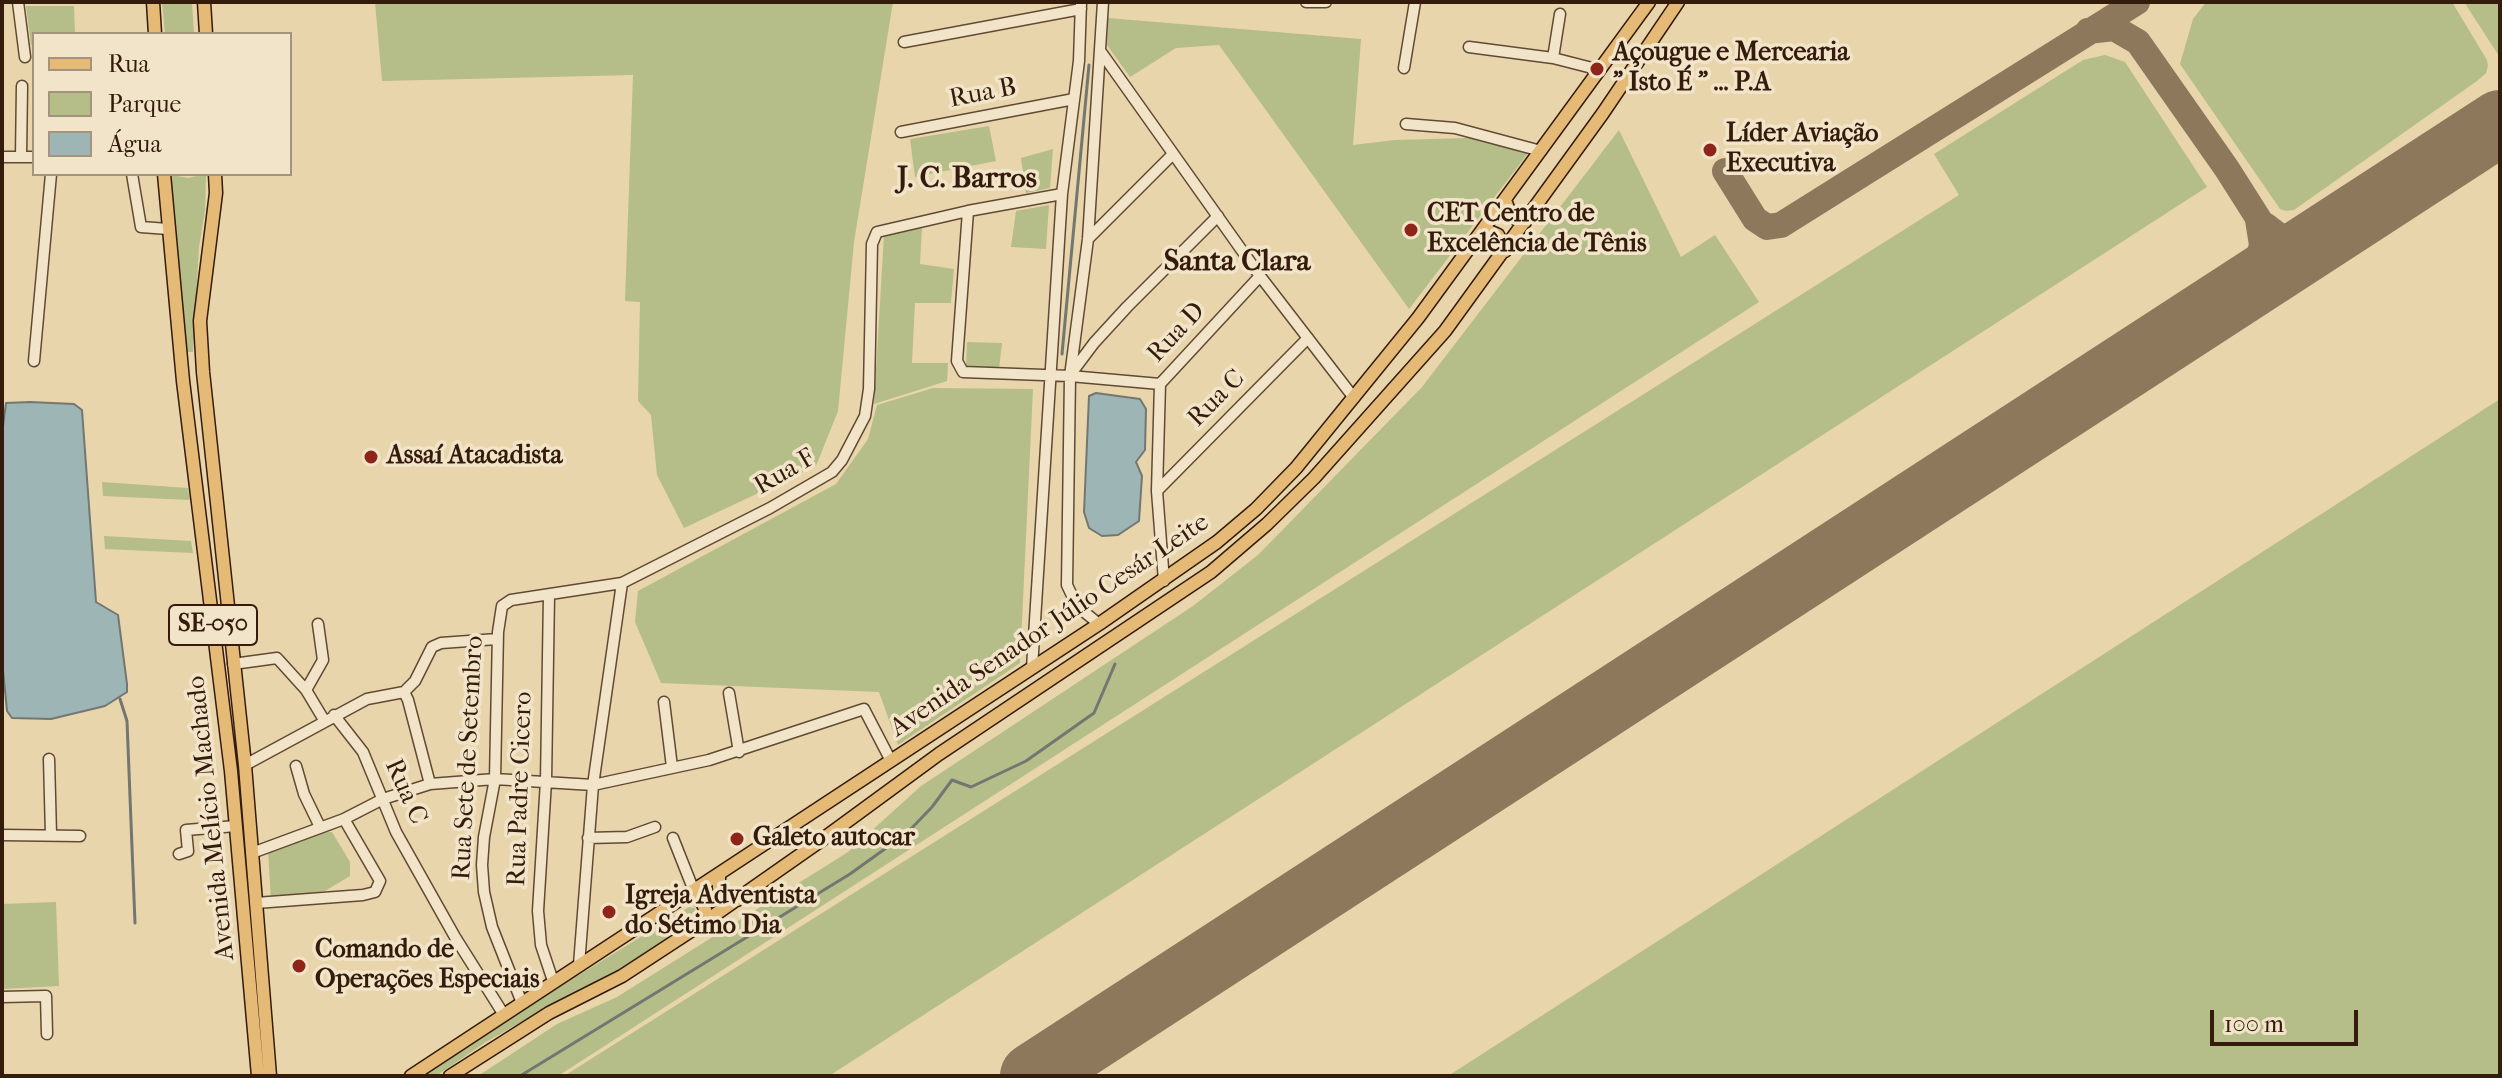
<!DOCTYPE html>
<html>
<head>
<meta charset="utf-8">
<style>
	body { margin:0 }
	#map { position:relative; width:2502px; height:1078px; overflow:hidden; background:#e9d5ab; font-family:"IM FELL French Canon",serif }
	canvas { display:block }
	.frame { position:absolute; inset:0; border:4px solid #341b0c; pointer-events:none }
	.legend { position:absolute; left:32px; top:32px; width:260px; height:144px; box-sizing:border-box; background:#f1e4c8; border:2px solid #a5947d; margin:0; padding:10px 14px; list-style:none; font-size:24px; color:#341b0c }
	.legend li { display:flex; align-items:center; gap:16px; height:40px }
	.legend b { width:40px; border:2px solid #a5947d }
	.scale { position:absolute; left:2210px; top:1010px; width:148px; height:36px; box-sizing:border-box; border:4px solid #341b0c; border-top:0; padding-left:10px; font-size:24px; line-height:28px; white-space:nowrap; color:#341b0c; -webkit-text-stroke:6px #f1e4c8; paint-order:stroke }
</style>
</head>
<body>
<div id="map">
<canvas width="2502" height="1078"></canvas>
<div class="frame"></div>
<ul class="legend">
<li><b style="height:10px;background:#e4ba76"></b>Rua</li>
<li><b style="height:22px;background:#b5bd89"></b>Parque</li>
<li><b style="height:22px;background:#9db5b5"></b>Água</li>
</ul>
<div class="scale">100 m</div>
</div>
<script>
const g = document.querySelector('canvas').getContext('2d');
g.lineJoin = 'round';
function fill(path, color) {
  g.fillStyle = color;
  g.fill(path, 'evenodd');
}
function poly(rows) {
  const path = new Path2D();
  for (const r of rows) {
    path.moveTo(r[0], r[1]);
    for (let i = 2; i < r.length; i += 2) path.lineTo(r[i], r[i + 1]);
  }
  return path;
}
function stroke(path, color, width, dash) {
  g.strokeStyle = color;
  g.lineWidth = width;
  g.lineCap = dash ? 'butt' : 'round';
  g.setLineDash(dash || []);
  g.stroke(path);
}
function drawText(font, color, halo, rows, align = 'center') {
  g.font = font + ' "IM FELL French Canon",serif';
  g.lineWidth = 7;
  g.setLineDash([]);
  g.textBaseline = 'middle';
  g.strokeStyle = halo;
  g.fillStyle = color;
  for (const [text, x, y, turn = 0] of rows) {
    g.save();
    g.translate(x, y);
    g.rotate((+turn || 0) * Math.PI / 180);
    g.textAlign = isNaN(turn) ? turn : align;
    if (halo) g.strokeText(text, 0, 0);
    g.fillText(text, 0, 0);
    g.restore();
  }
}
fill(poly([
	[162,2,192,2,194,34,165,34],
	[375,2,893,2,854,242,838,411,816,466,684,528,657,475,651,415,638,401,640,302,625,301,633,75,382,81],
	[2206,2,2452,2,2487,60,2488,66,2486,73,2477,81,2294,210,2286,211,2280,209,2180,64,2193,19],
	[2464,2,2500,2,2500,56,2499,56],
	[26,6,74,6,75,34,34,34,34,45,31,45],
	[1108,18,1361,39,1353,145,1395,140,1467,138,1511,145,1529,152,1409,309,1219,45,1176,48,1130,77,1107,45],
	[2105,55,2125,62,2207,187,829,1076,564,1076,1959,195,1934,154,2083,60],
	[989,126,996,161,915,177,910,139],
	[1619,130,1681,257,1715,235,1759,302,558,1076,478,1076,557,1024,617,997,848,852,921,786,1193,606,1258,555,1422,387],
	[1053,149,1050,188,1026,193,1021,158],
	[166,174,188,178,206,174,205,211,199,247,193,352,187,352],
	[1049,205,1046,249,1011,247,1016,211],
	[922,228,920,264,954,269,951,303,915,303,912,363,948,363,947,381,874,404,884,235],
	[967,342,1002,343,999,369,966,367],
	[933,388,1033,389,1020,663,898,745,879,692,661,683,635,622,638,591,836,484,868,439,877,405],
	[2500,399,2500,1076,1448,1076],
	[102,482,188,488,190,500,103,496],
	[104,536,191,541,193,553,105,549],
	[323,831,332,832,350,862,350,876,325,891,271,900,268,850],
	[56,902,59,986,2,989,2,904],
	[689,907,695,908,696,922,608,979,551,1005,486,1042,436,1076,420,1076,485,1033]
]), '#b5bd89');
const water = poly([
	[1096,393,1140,399,1146,409,1145,450,1136,462,1142,476,1139,521,1118,535,1102,536,1089,528,1084,512,1089,396,1096,393],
	[30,402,74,404,82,410,96,602,118,615,127,684,127,692,105,706,51,719,12,718,7,711,3,670,2,434,6,403,30,402]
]);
fill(water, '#9db5b5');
stroke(water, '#737771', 2);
stroke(poly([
	[1062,354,1089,65],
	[120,699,127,721,135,923],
	[520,1076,850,874,907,833,932,807,952,780,971,787,1026,761,1094,713,1115,664]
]), '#737771', 3);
stroke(poly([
	[2088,31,2114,28,2138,42,2227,169,2286,262],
	[1725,171,1755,219,1767,227,1781,225,2137,2],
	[2265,225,2278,235,2294,240,2310,240,2325,237],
	[2229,297,2248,277,2259,257,2262,245,2258,220]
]), '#8e785c', 26);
stroke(poly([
	[1033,1076,2500,123]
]), '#8e785c', 66);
const minor = poly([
	[18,2,25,57],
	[1306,2,1326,2],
	[904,42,1081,9],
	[1469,47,1553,58,1600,70],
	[1101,52,1260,276,1354,398],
	[1553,58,1560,14],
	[1404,68,1415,2],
	[1406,124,1455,128,1541,151],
	[901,132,1074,99],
	[2,157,34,157],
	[21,157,22,86],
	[132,174,141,227,168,229],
	[968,211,957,361,963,372,1070,376,1160,384],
	[1088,239,1173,154],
	[34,361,51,174],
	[1070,375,1094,343,1127,307,1218,216],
	[1160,384,1157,491,1164,581],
	[1160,384,1260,276],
	[1157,491,1308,338],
	[549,595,546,781,538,911,541,945,553,981],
	[1099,624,1077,606,1067,585,1070,376,1088,239,1103,2],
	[233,664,277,658,306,690,324,720],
	[1032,668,1062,194,1079,61,1081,2],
	[306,690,323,660,318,624],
	[404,692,408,700,430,784],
	[729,693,739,752],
	[664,702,672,767],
	[334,715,363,752,396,832,455,937,504,1015],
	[49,759,51,835],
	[245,765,367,699,404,692,415,681,432,647,441,643,497,639],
	[296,766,304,794,320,827],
	[344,819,383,799,430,784,495,779,593,785,709,760,864,709,891,761],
	[2,835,80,836],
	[588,838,627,837,655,827],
	[673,838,694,891],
	[252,853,344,819,380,881,375,892,363,895,256,903],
	[179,854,188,851,186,830,236,826],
	[579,965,593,785,622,583],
	[2,997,46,996,47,1034],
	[522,1003,492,927,484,892,482,865,484,837,495,779,498,632,502,606,511,600,622,583,770,508,832,472,842,460,865,416,869,389,872,244,877,232,968,211,1062,194]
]);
const major = poly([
	[153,2,155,34],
	[204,2,206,34],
	[164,174,183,381,231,771,258,1076],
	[215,174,216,193,200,321,203,372,245,765,270,1076],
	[1505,200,1511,216,1525,222],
	[1484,229,1498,235,1505,251],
	[719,874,719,888,729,898,737,900],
	[689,895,702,902,705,909,703,923],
	[411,1076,1099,624,1217,542,1256,509,1296,468,1418,318,1649,2],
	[450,1076,549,1013,622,976,703,923,823,839,939,754,1211,572,1267,524,1314,478,1445,331,1603,113,1678,2]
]);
stroke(minor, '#614a34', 13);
stroke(major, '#341b0c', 15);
stroke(minor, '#f1e4c8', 10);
stroke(major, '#e4ba76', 12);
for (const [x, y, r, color] of [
	[1597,69,8,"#8f2418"],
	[1710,150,8,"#8f2418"],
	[1411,230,8,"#8f2418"],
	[371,457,8,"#8f2418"],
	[737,839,8,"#8f2418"],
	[609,912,8,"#8f2418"],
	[299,966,8,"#8f2418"]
]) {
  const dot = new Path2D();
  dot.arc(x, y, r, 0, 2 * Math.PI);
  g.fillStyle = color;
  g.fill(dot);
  stroke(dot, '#f1e4c8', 3);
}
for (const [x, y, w] of [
	[213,625,88]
]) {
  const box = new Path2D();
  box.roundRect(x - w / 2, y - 20, w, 40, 6);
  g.fillStyle = '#f1e4c8';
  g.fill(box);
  stroke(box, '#341b0c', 2);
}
drawText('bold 24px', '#341b0c', null, [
	["SE-050",213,625]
]);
drawText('bold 26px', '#341b0c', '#f1e4c8', [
	["Açougue e Mercearia",1613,54],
	["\" Isto É \" ... P.A",1613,84],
	["Líder Aviação",1726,135],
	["Executiva",1726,165],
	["CET Centro de",1427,215],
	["Excelência de Tênis",1427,245],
	["Assaí Atacadista",387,457],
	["Galeto autocar",753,839],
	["Igreja Adventista",625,897],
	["do Sétimo Dia",625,927],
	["Comando de",315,951],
	["Operações Especiais",315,981]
], 'left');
drawText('26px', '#341b0c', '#f1e4c8', [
	["Rua B",983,94,-11],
	["Rua D",1177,333,-47],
	["Rua C",1217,399,-45],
	["Rua F",785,473,-30],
	["Avenida Senador Júlio Cesár Leite",1050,626,-34],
	["Rua Sete de Setembro",469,758,-87],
	["Rua Padre Cicero",521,789,-88],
	["Rua C",405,792,66],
	["Avenida Melício Machado",212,818,-96]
]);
drawText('bold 30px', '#341b0c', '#f1e4c8', [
	["J. C. Barros",967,180],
	["Santa Clara",1237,263]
]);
</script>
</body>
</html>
